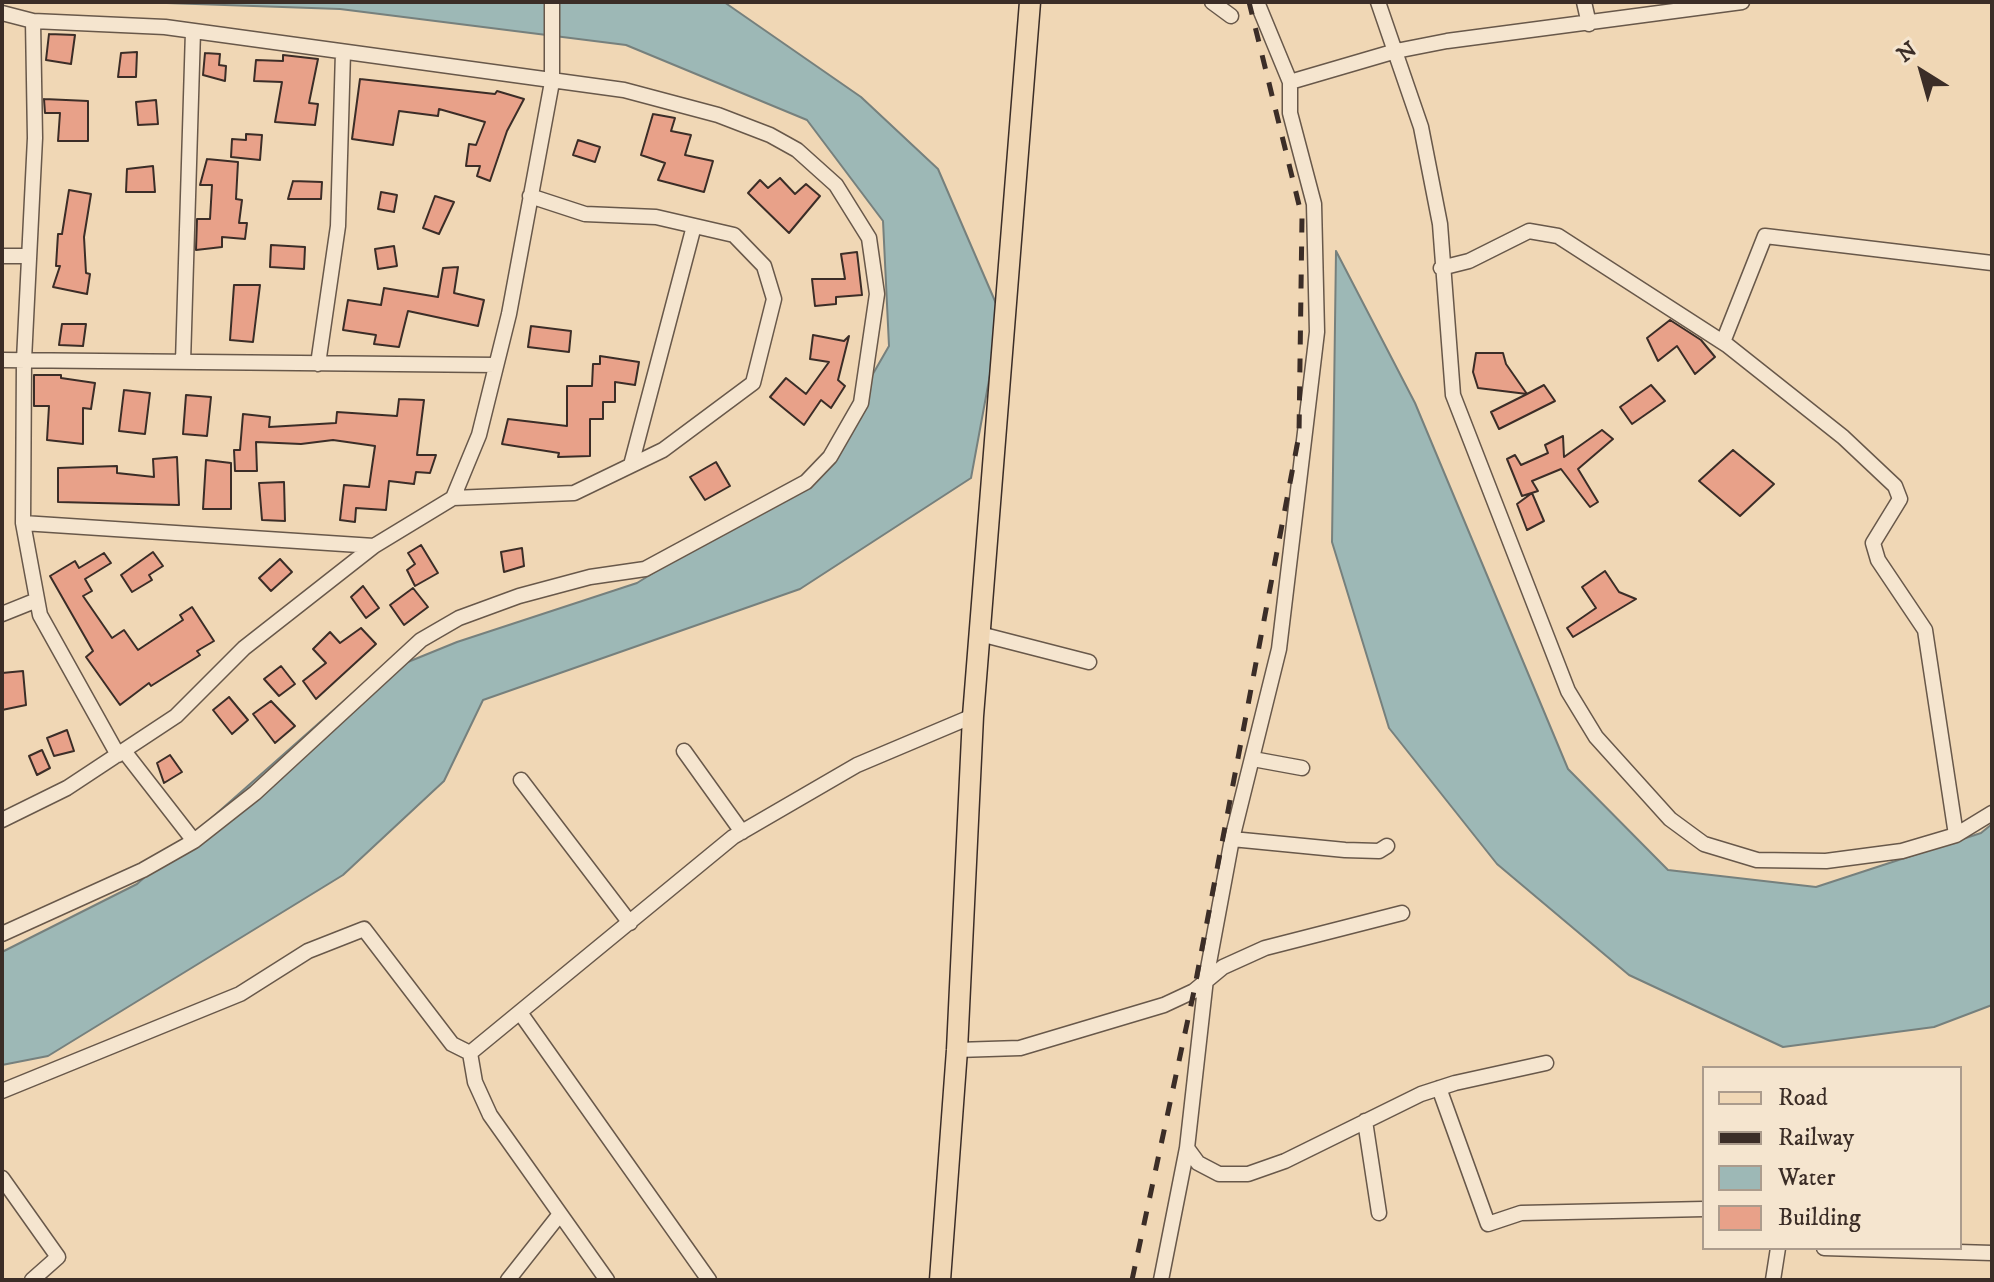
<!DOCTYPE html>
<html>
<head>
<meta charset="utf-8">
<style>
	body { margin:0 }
	#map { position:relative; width:1994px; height:1282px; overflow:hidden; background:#f0d7b5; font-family:"IM FELL DW Pica",serif }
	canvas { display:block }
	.frame { position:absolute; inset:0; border:4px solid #3b2d27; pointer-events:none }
	.legend { position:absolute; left:1702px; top:1066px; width:260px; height:184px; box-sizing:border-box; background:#f5e5cf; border:2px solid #ab9b8c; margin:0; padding:10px 14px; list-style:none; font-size:24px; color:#3b2d27 }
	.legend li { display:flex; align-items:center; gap:16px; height:40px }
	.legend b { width:40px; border:2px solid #ab9b8c }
	.north { position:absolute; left:1882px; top:32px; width:80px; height:80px; -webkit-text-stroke:6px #f5e5cf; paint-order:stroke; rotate:323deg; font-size:22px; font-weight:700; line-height:32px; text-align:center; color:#3b2d27 }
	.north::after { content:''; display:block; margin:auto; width:28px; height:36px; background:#3b2d27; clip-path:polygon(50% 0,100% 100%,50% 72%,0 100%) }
</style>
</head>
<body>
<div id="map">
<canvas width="1994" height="1282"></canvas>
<div class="frame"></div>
<ul class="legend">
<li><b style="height:10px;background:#f0d7b5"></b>Road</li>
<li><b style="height:10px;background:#3b2d27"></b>Railway</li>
<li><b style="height:22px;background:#9db8b6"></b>Water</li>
<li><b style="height:22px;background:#e8a189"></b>Building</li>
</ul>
<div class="north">N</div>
</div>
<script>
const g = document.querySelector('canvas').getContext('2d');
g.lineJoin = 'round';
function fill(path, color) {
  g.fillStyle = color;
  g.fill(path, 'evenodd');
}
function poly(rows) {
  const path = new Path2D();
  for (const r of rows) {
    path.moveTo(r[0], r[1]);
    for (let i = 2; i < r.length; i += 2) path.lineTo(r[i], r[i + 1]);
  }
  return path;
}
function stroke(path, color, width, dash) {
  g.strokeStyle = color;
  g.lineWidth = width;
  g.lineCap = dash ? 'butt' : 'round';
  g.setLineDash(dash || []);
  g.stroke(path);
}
const water = poly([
	[138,2,724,2,861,97,938,169,1001,315,971,478,800,589,483,700,444,781,343,875,48,1056,2,1065,2,952,137,884,371,677,457,642,637,583,817,471,889,346,883,221,807,120,626,45,340,9,138,2],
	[1336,251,1415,403,1568,769,1668,870,1816,887,1981,833,1992,824,1992,1005,1934,1027,1783,1047,1629,975,1497,864,1389,728,1332,542,1336,251]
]);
fill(water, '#9db8b6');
stroke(water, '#76807d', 2);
const building = poly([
	[49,34,75,35,71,64,46,60,49,34],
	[137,52,136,77,118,77,121,53,137,52],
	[205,53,220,54,219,65,226,66,225,81,203,75,205,53],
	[283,55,318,59,309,103,318,104,315,125,275,122,282,82,254,81,256,60,283,61,283,55],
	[360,79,495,94,497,91,524,99,507,131,490,181,477,176,480,166,466,166,469,144,476,145,485,122,439,109,438,116,399,111,393,145,352,139,360,79],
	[44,99,88,101,88,141,58,141,60,113,45,113,44,99],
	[156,100,158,124,138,125,136,102,156,100],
	[653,114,675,118,671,131,691,135,685,155,713,161,704,192,658,180,665,163,641,155,653,114],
	[246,134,262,135,260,160,231,157,232,139,246,140,246,134],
	[578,140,600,147,595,162,573,155,578,140],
	[207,159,238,162,236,199,242,200,239,223,247,223,245,239,222,237,222,247,196,250,197,219,210,219,212,185,200,185,207,159],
	[153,166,155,192,126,192,127,169,153,166],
	[780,178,795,194,806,184,820,196,789,233,748,193,760,180,768,188,780,178],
	[293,181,322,182,321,199,288,199,293,181],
	[69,190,91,194,84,237,86,273,90,274,87,294,53,287,60,266,56,266,58,234,62,234,69,190],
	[381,192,397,195,394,212,378,209,381,192],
	[435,196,454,202,439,234,423,228,435,196],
	[271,245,305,247,304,269,270,267,271,245],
	[394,246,397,266,378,269,375,249,394,246],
	[857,252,862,295,836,297,836,304,815,306,812,279,845,279,841,254,857,252],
	[458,267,454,293,484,300,478,326,408,311,399,347,374,344,376,335,343,330,348,300,381,305,384,288,438,297,443,268,458,267],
	[234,285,260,285,253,342,230,340,234,285],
	[1670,320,1701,340,1715,357,1695,374,1677,346,1658,361,1647,338,1670,320],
	[62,324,86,324,83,346,59,345,62,324],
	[531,326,571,331,569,352,528,347,531,326],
	[813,335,844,341,849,336,838,380,845,386,831,408,821,400,804,425,770,397,786,378,806,394,829,362,810,359,813,335],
	[1476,353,1503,353,1506,364,1527,394,1544,385,1555,401,1499,429,1491,412,1527,394,1478,388,1473,372,1476,353],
	[600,356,639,362,635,385,615,382,615,402,603,402,603,419,590,419,590,456,558,457,559,453,502,444,508,419,567,426,567,386,592,386,593,364,600,364,600,356],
	[34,375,61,375,61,378,95,383,91,409,83,408,83,444,47,440,49,406,34,406,34,375],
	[1651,385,1665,401,1632,424,1620,407,1651,385],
	[124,390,150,393,145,434,119,431,124,390],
	[186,395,211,397,207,436,183,434,186,395],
	[399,399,424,400,417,455,436,455,430,473,416,472,414,484,389,481,386,510,356,508,355,522,340,520,344,485,369,487,375,446,333,440,301,444,256,442,257,471,235,471,234,450,240,450,243,414,270,417,269,427,336,423,337,412,397,416,399,399],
	[1602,430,1613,439,1578,469,1598,502,1590,507,1561,469,1532,481,1538,491,1522,496,1507,459,1515,455,1521,465,1548,453,1545,445,1563,436,1564,457,1602,430],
	[1733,450,1774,484,1740,516,1699,481,1733,450],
	[177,457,179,505,58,502,58,468,117,466,117,473,154,477,153,459,177,457],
	[206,460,231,463,231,509,203,509,206,460],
	[716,462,730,486,705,500,690,477,716,462],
	[284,482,285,521,262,520,259,483,284,482],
	[1532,493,1544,521,1527,530,1517,504,1532,493],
	[421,545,438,573,415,586,407,570,415,564,408,553,421,545],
	[522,548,524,566,504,572,501,552,522,548],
	[153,552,163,566,149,575,152,580,132,592,121,575,153,552],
	[104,553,111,563,85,579,92,591,83,596,112,638,124,630,138,650,183,620,180,615,192,607,214,641,197,651,200,655,151,686,149,683,120,705,86,657,93,651,50,576,75,561,79,568,104,553],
	[280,559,292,572,271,591,259,578,280,559],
	[1605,571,1619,592,1636,599,1573,637,1567,628,1596,608,1582,587,1605,571],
	[363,586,379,608,366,618,351,597,363,586],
	[413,588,428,607,404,625,390,605,413,588],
	[361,628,376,644,316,699,303,681,326,663,313,649,330,632,340,643,361,628],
	[281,666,295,684,279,696,264,679,281,666],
	[23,671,26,705,2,710,2,673,23,671],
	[229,697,248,720,232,734,213,710,229,697],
	[271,701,295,726,275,743,253,714,271,701],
	[67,730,74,751,54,756,47,738,67,730],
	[42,750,50,768,37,775,29,756,42,750],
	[170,755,182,772,164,783,157,763,170,755]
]);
fill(building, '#e8a189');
stroke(building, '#3b2d27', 2);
const minor = poly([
	[1212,2,1231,16],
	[1378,2,1421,127,1440,224,1453,395,1568,691,1596,737,1670,819,1704,844,1757,860,1826,861,1902,851,1956,835,1992,813],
	[1584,2,1589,24],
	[2,13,33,21,165,27,624,90,718,115,770,135,797,150,836,185,869,238,877,294,861,403,830,457,806,482,645,569,590,577,519,596,459,618,421,640,255,793,194,841,143,870,2,934],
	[33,21,35,138,24,360,23,523,40,615,118,755],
	[1290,82,1396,51,1447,41,1742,2],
	[2,256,29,256],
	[1441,268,1469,261,1529,231,1558,236,1727,345,1843,437,1895,486,1900,499,1873,543,1878,560,1925,630,1956,835],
	[1723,342,1765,236,1992,263],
	[2,360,496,365],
	[183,362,193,31],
	[318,364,338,226,343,52],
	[631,465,694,226],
	[453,498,574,493,663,450,753,383,774,299,764,266,734,235,656,217,585,214,530,196],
	[23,523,374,546],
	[2,614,37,600],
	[980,634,1089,662],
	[124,751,194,841],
	[684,751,742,832],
	[1253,759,1302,768],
	[521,780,630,923],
	[2,820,67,788,176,716,244,648,374,546,453,498,479,435,509,314,552,82,552,2],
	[1232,839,1345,850,1379,851,1387,846],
	[521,1014,709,1280],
	[957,1050,1020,1048,1164,1005,1194,991,1223,967,1265,948,1402,913],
	[470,1053,475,1082,490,1115,607,1280],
	[1439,1088,1488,1224,1521,1213,1704,1209],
	[2,1091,240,994,308,951,364,929,452,1044,470,1053,733,837,857,765,973,716],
	[1365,1121,1379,1213],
	[1187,1148,1198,1163,1219,1174,1248,1174,1285,1161,1421,1094,1455,1083,1546,1063],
	[2,1178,58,1257,32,1280],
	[1824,1248,1992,1253],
	[508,1280,560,1214],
	[1161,1280,1187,1148,1206,979,1232,839,1279,649,1317,332,1314,204,1290,113,1290,82,1257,2],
	[1773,1280,1778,1248]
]);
const primary = poly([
	[940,1280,957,1050,973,716,1030,2]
]);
stroke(minor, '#68584a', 17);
stroke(primary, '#3b2d27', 23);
stroke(minor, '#f5e5cf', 14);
stroke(primary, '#f0d7b5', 20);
stroke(poly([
	[1132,1280,1194,991,1299,435,1302,217,1249,2]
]), '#3b2d27', 5, [14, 14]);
</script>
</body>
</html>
